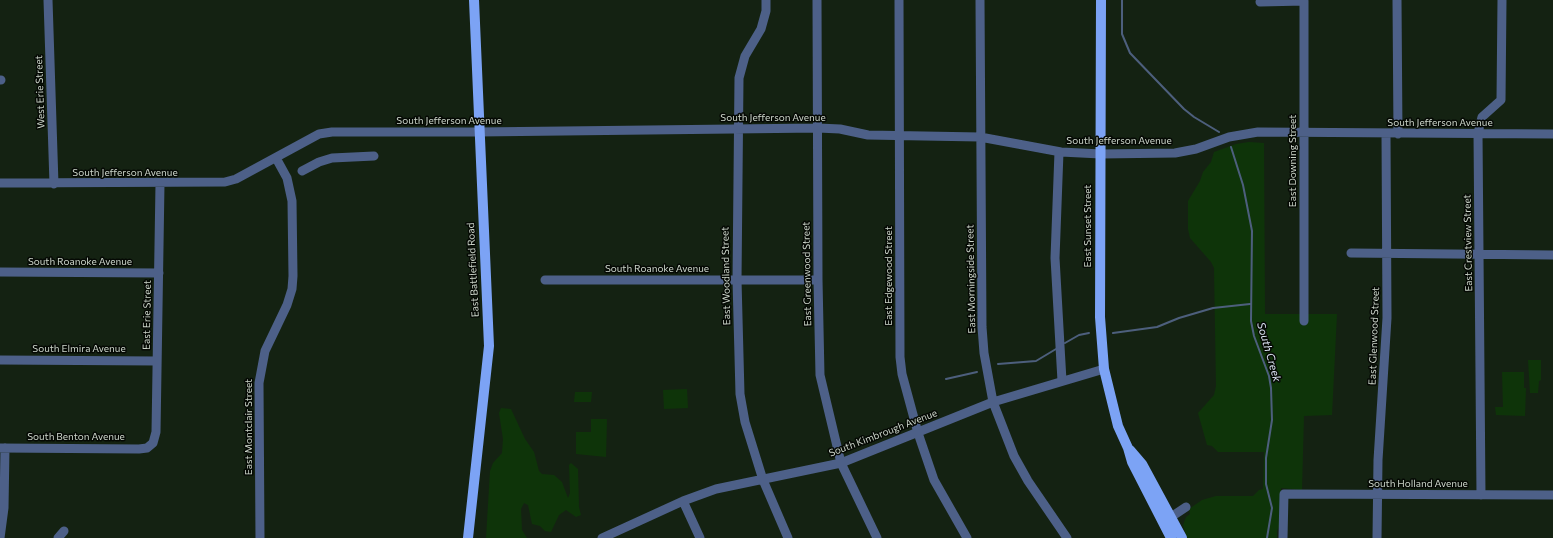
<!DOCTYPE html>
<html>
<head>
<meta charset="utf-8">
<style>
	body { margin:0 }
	canvas { display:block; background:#142212 }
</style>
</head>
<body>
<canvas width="1553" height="538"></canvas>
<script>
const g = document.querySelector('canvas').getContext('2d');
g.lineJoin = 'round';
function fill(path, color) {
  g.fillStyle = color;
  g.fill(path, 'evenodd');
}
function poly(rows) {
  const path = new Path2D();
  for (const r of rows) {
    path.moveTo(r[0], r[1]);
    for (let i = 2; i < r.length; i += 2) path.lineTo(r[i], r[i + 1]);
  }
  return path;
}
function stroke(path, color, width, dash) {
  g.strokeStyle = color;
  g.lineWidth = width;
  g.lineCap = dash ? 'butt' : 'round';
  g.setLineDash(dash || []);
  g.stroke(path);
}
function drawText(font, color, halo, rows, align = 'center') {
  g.font = font + ' Commissioner,sans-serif';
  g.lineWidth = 3;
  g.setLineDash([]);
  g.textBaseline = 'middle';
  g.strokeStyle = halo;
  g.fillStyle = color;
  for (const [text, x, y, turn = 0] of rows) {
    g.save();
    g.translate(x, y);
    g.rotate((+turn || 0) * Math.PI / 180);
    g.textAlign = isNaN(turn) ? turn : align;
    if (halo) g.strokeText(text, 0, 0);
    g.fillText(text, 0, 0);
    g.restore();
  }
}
fill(poly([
	[1249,142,1264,143,1265,314,1337,314,1332,415,1304,416,1302,490,1281,488,1280,525,1277,531,1277,538,1187,538,1183,525,1186,517,1190,514,1189,509,1202,500,1216,496,1253,496,1259,490,1263,489,1264,452,1218,452,1212,446,1207,445,1198,413,1214,395,1216,386,1214,268,1211,262,1190,238,1188,229,1188,201,1200,181,1203,172,1211,162,1214,152,1236,144],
	[1528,360,1541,360,1541,380,1539,381,1538,393,1530,393],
	[1502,372,1524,372,1524,388,1526,388,1525,416,1496,415,1495,407,1503,407],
	[687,389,688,408,664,409,663,390],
	[575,392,592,392,591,402,574,402],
	[501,408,511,409,525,439,534,452,539,471,542,474,554,475,562,482,568,498,570,493,569,465,571,463,578,469,579,507,581,515,576,517,566,510,559,515,551,532,545,531,540,526,532,524,528,505,524,503,521,509,522,530,527,538,486,538,490,471,493,463,502,453,503,439,499,413],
	[591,419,607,419,606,457,576,454,576,432,591,432]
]), '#0e3409');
stroke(poly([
	[1122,0,1122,34,1130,53,1184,109,1194,117,1219,132],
	[1231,147,1243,185,1252,231,1251,321,1254,336,1269,376,1271,388,1272,420,1266,458,1266,484,1272,508,1267,538],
	[1113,333,1157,327,1179,318,1213,308,1250,304],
	[1065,343,1079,335,1089,333],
	[998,364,1036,361,1056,349],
	[946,379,977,372]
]), '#4d5f7d', 2);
stroke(poly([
	[48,0,54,184],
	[766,0,766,11,761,29,745,56,739,78,737,280,740,394,745,422,763,480,788,538],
	[817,0,818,280,820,375,841,463,877,538],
	[899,0,900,357,902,374,918,433,934,480,967,538],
	[980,0,982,327,984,353,993,402,1014,456,1028,481,1067,538],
	[1397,0,1398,134],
	[1260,2,1304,1,1304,321],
	[0,80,1,80],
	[1059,152,1055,258,1062,381],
	[302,171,319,162,332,158,374,156],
	[0,183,225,182,236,179,319,134,332,132,478,132,818,128,840,129,868,135,980,137,1061,152,1101,154,1175,153,1196,149,1229,137,1258,132,1553,134],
	[1351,253,1553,255],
	[0,272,159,273],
	[545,280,818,280],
	[0,360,157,361],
	[0,448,139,449,147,448,153,443,156,432,160,184],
	[1481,495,1478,133,1482,117,1501,100,1502,0],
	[683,501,700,538],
	[1165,521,1186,507],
	[0,538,4,508,5,448],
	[58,538,64,531],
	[260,538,259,383,265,351,287,305,292,289,293,276,292,201,287,178,276,158],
	[602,538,683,501,716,489,841,463,993,402,1104,369],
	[1283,538,1284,494,1553,495],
	[1377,538,1378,460,1387,318,1386,134]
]), '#4d6088', 9);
stroke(poly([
	[1101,0,1100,317,1104,369,1118,426,1128,448,1132,462,1171,538],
	[1130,450,1142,464,1182,538],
	[468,538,489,346,474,0]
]), '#7ca3f5', 10);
drawText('10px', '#ccd5ca', '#050904', [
	["West Erie Street",40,92,-92],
	["South Jefferson Avenue",773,118],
	["South Jefferson Avenue",449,121],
	["South Jefferson Avenue",1440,123],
	["South Jefferson Avenue",1119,141],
	["East Downing Street",1293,161,-90],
	["South Jefferson Avenue",125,173],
	["East Sunset Street",1088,226,-90],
	["East Crestview Street",1468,243,-91],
	["South Roanoke Avenue",80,262],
	["South Roanoke Avenue",657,269],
	["East Battlefield Road",473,270,-93],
	["East Greenwood Street",807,274,-91],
	["East Woodland Street",726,276,-91],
	["East Edgewood Street",889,276,-90],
	["East Morningside Street",971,279,-91],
	["East Erie Street",147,315,-89],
	["East Glenwood Street",1374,336,-88],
	["South Elmira Avenue",79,349],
	["East Montclair Street",249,427,-90],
	["South Kimbrough Avenue",883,433,-21],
	["South Benton Avenue",76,437],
	["South Holland Avenue",1418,484]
]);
drawText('italic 11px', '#dbe3f3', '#050904', [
	["South Creek",1269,352,74]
]);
</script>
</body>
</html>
